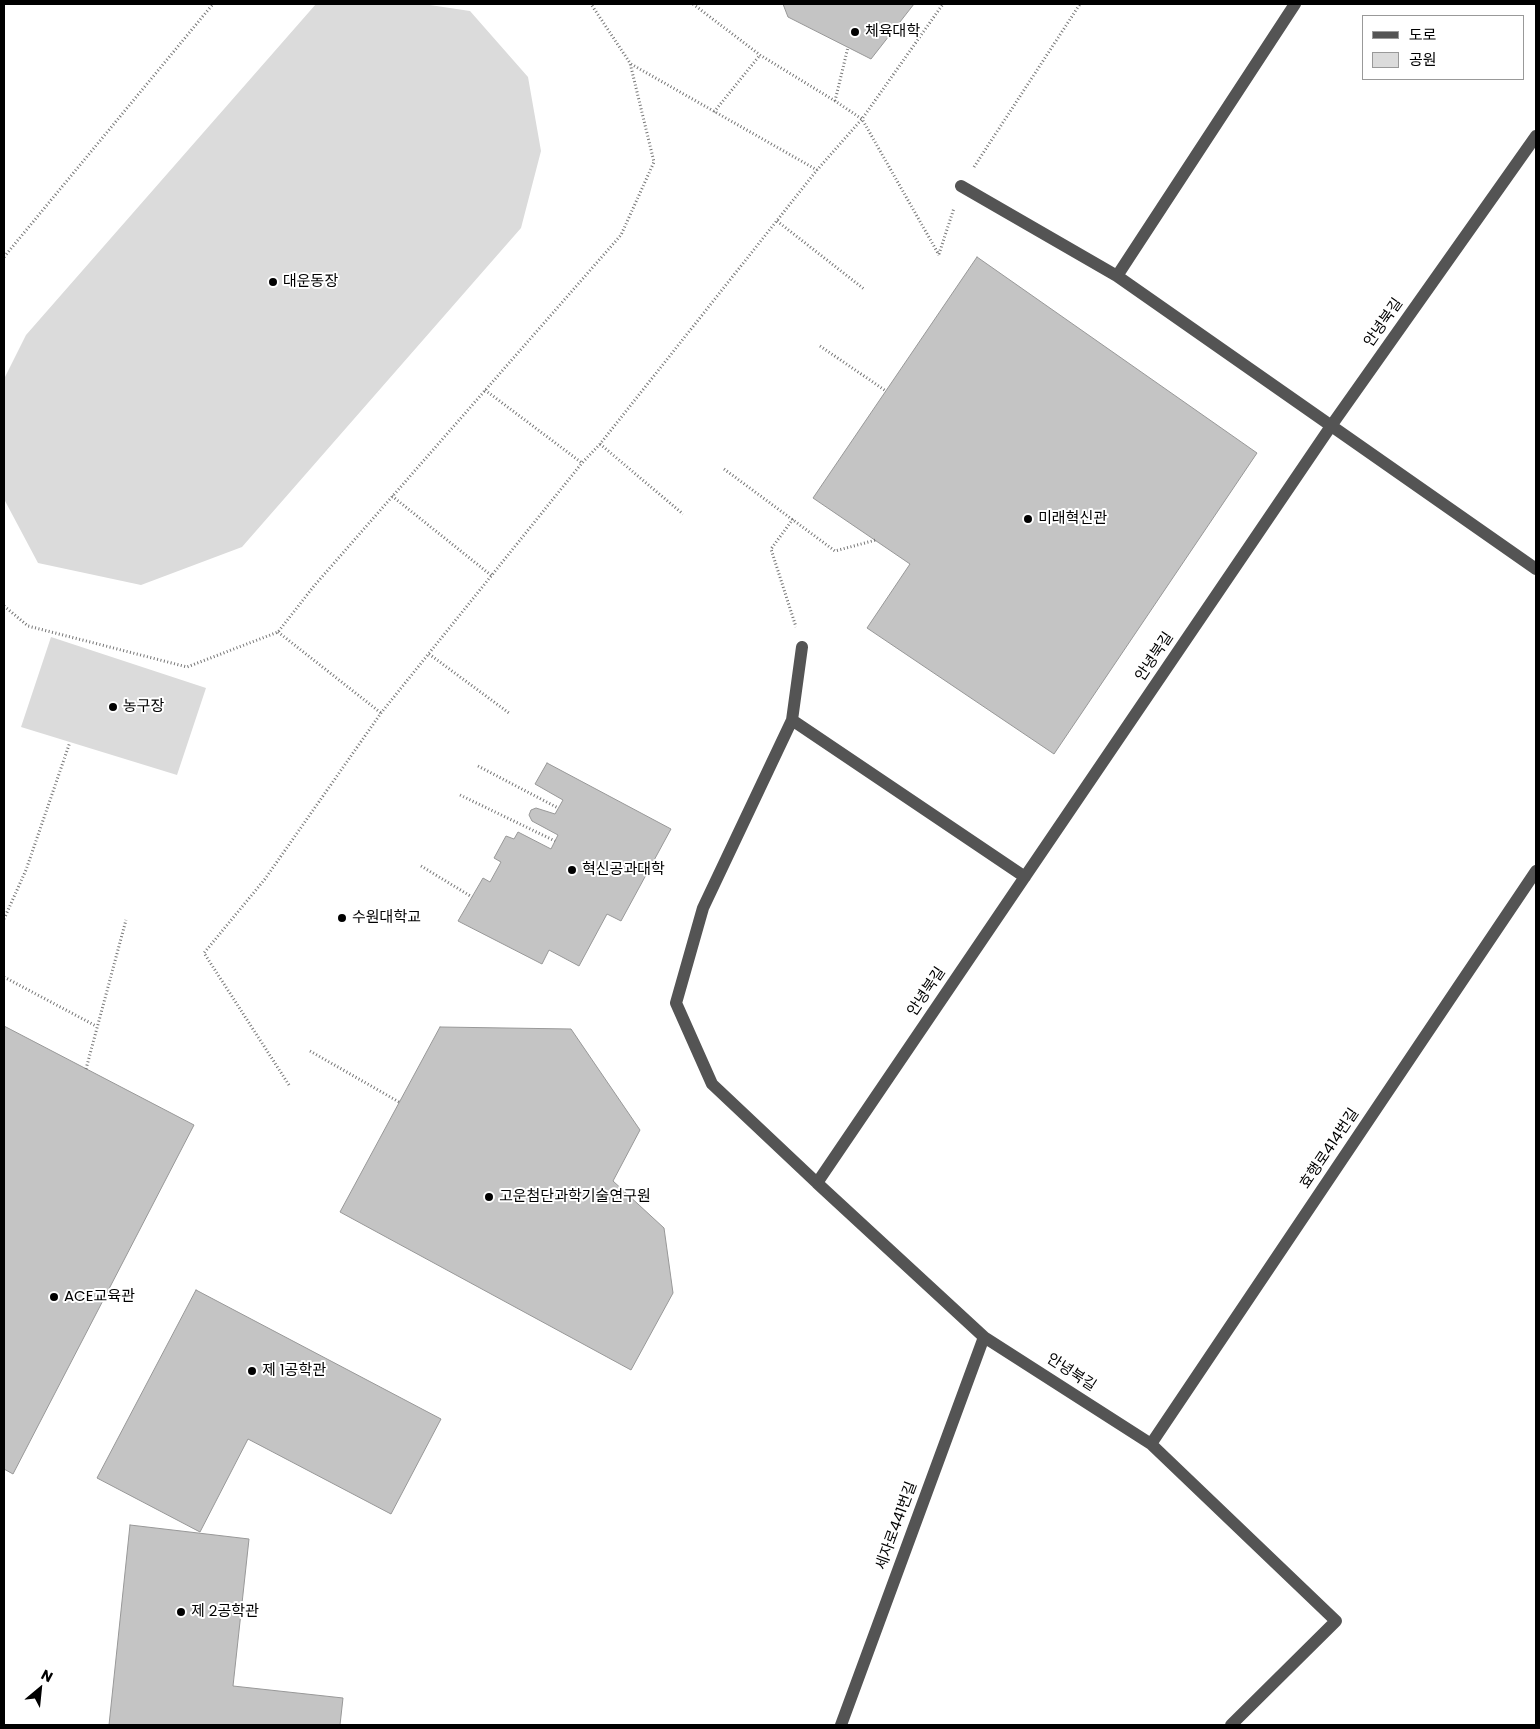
<!DOCTYPE html>
<html>
<head>
<meta charset="utf-8">
<style>
	body { margin:0 }
	#map { position:relative; width:1540px; height:1729px; overflow:hidden; background:#fff; font-family:Poppins,"Noto Sans KR",sans-serif }
	canvas { display:block }
	.frame { position:absolute; inset:0; border:5px solid #000; pointer-events:none }
	.legend { position:absolute; left:1362px; top:15px; width:162px; height:65px; box-sizing:border-box; background:#fff; border:1px solid #999; margin:0; padding:6px 9px; list-style:none; font-size:15px; color:#000 }
	.legend li { display:flex; align-items:center; gap:10px; height:25px }
	.legend b { width:25px; border:1px solid #999 }
	.north { position:absolute; left:15px; top:1664px; width:50px; height:50px; -webkit-text-stroke:4px #fff; paint-order:stroke; rotate:28deg; font-size:14px; font-weight:700; line-height:20px; text-align:center; color:#000 }
	.north::after { content:''; display:block; margin:auto; width:18px; height:22px; background:#000; clip-path:polygon(50% 0,100% 100%,50% 72%,0 100%) }
</style>
</head>
<body>
<div id="map">
<canvas width="1540" height="1729"></canvas>
<div class="frame"></div>
<ul class="legend">
<li><b style="height:6px;background:#545454"></b>도로</li>
<li><b style="height:14px;background:#dbdbdb"></b>공원</li>
</ul>
<div class="north">N</div>
</div>
<script>
const g = document.querySelector('canvas').getContext('2d');
g.lineJoin = 'round';
function fill(path, color) {
  g.fillStyle = color;
  g.fill(path, 'evenodd');
}
function poly(rows) {
  const path = new Path2D();
  for (const r of rows) {
    path.moveTo(r[0], r[1]);
    for (let i = 2; i < r.length; i += 2) path.lineTo(r[i], r[i + 1]);
  }
  return path;
}
function stroke(path, color, width, dash) {
  g.strokeStyle = color;
  g.lineWidth = width;
  g.lineCap = dash ? 'butt' : 'round';
  g.setLineDash(dash || []);
  g.stroke(path);
}
function drawText(font, color, halo, rows, align = 'center') {
  g.font = font + ' Poppins,"Noto Sans KR",sans-serif';
  g.lineWidth = 4;
  g.setLineDash([]);
  g.textBaseline = 'middle';
  g.strokeStyle = halo;
  g.fillStyle = color;
  for (const [text, x, y, turn = 0] of rows) {
    g.save();
    g.translate(x, y);
    g.rotate((+turn || 0) * Math.PI / 180);
    g.textAlign = isNaN(turn) ? turn : align;
    if (halo) g.strokeText(text, 0, 0);
    g.fillText(text, 0, 0);
    g.restore();
  }
}
fill(poly([
	[316,4,423,4,470,11,528,77,541,151,521,228,242,547,141,585,38,563,4,499,4,379,26,335],
	[51,637,206,688,177,775,21,727]
]), '#dbdbdb');
const building = poly([
	[783,4,914,4,871,59,788,17,783,4],
	[977,257,1257,453,1054,754,867,628,910,564,813,498,977,257],
	[547,763,671,829,621,921,607,914,579,966,549,950,542,964,458,921,483,878,490,882,501,862,494,858,506,836,514,839,518,832,551,849,558,835,532,821,529,815,531,810,536,808,555,814,563,800,535,784,547,763],
	[4,1026,194,1125,13,1474,4,1469,4,1026],
	[440,1027,571,1029,640,1130,613,1181,664,1228,673,1293,631,1370,340,1212,440,1027],
	[196,1290,441,1419,391,1514,248,1439,200,1532,97,1478,196,1290],
	[130,1525,249,1539,233,1686,343,1698,340,1725,109,1725,130,1525]
]);
fill(building, '#c4c4c4');
stroke(building, '#989898', 1);
stroke(poly([
	[693,4,760,55,835,101,862,119,939,255],
	[631,64,817,170],
	[835,101,848,47],
	[714,112,760,55],
	[974,167,1080,4],
	[777,221,864,289],
	[939,254,954,208],
	[4,257,213,4],
	[820,346,886,391],
	[485,390,582,463],
	[600,444,683,514],
	[724,469,835,551,876,540],
	[392,496,492,576],
	[793,519,771,549,796,627],
	[4,606,28,626,187,667,278,632,314,586,621,235,654,162,630,63,591,4],
	[278,632,381,713],
	[429,654,509,713],
	[478,766,558,808],
	[460,795,555,841],
	[421,866,472,897],
	[4,919,26,870,70,742],
	[4,977,96,1026],
	[310,1051,399,1102],
	[86,1069,126,920],
	[289,1085,204,953,265,879,381,713,582,463,600,444,817,170,862,119,943,4]
]), '#767676', 3, [1, 2.5]);
stroke(poly([
	[961,186,1117,276,1536,569],
	[1117,276,1295,4],
	[802,647,792,720,703,908,676,1003,712,1084,817,1183],
	[792,720,1025,877],
	[1151,1444,1536,871],
	[841,1725,984,1337],
	[1231,1725,1336,1621,1151,1444,984,1337,817,1183,1331,426,1536,136]
]), '#545454', 12);
for (const [x, y, r, color] of [
	[855,32,5,"#000"],
	[273,282,5,"#000"],
	[1028,519,5,"#000"],
	[113,707,5,"#000"],
	[572,870,5,"#000"],
	[342,918,5,"#000"],
	[489,1197,5,"#000"],
	[54,1297,5,"#000"],
	[252,1371,5,"#000"],
	[181,1612,5,"#000"]
]) {
  const dot = new Path2D();
  dot.arc(x, y, r, 0, 2 * Math.PI);
  g.fillStyle = color;
  g.fill(dot);
  stroke(dot, '#fff', 2);
}
drawText('15px', '#000', '#fff', [
	["체육대학",865,32],
	["대운동장",283,282],
	["미래혁신관",1038,519],
	["농구장",123,707],
	["혁신공과대학",582,870],
	["수원대학교",352,918],
	["고운첨단과학기술연구원",499,1197],
	["ACE교육관",64,1297],
	["제 1공학관",262,1371],
	["제 2공학관",191,1612]
], 'left');
drawText('15px', '#000', '#fff', [
	["안녕북길",1384,323,-55],
	["안녕북길",1155,657,-56],
	["안녕북길",927,992,-56],
	["효행로414번길",1330,1149,-56],
	["안녕북길",1071,1373,33],
	["세자로441번길",897,1526,-70]
]);
</script>
</body>
</html>
